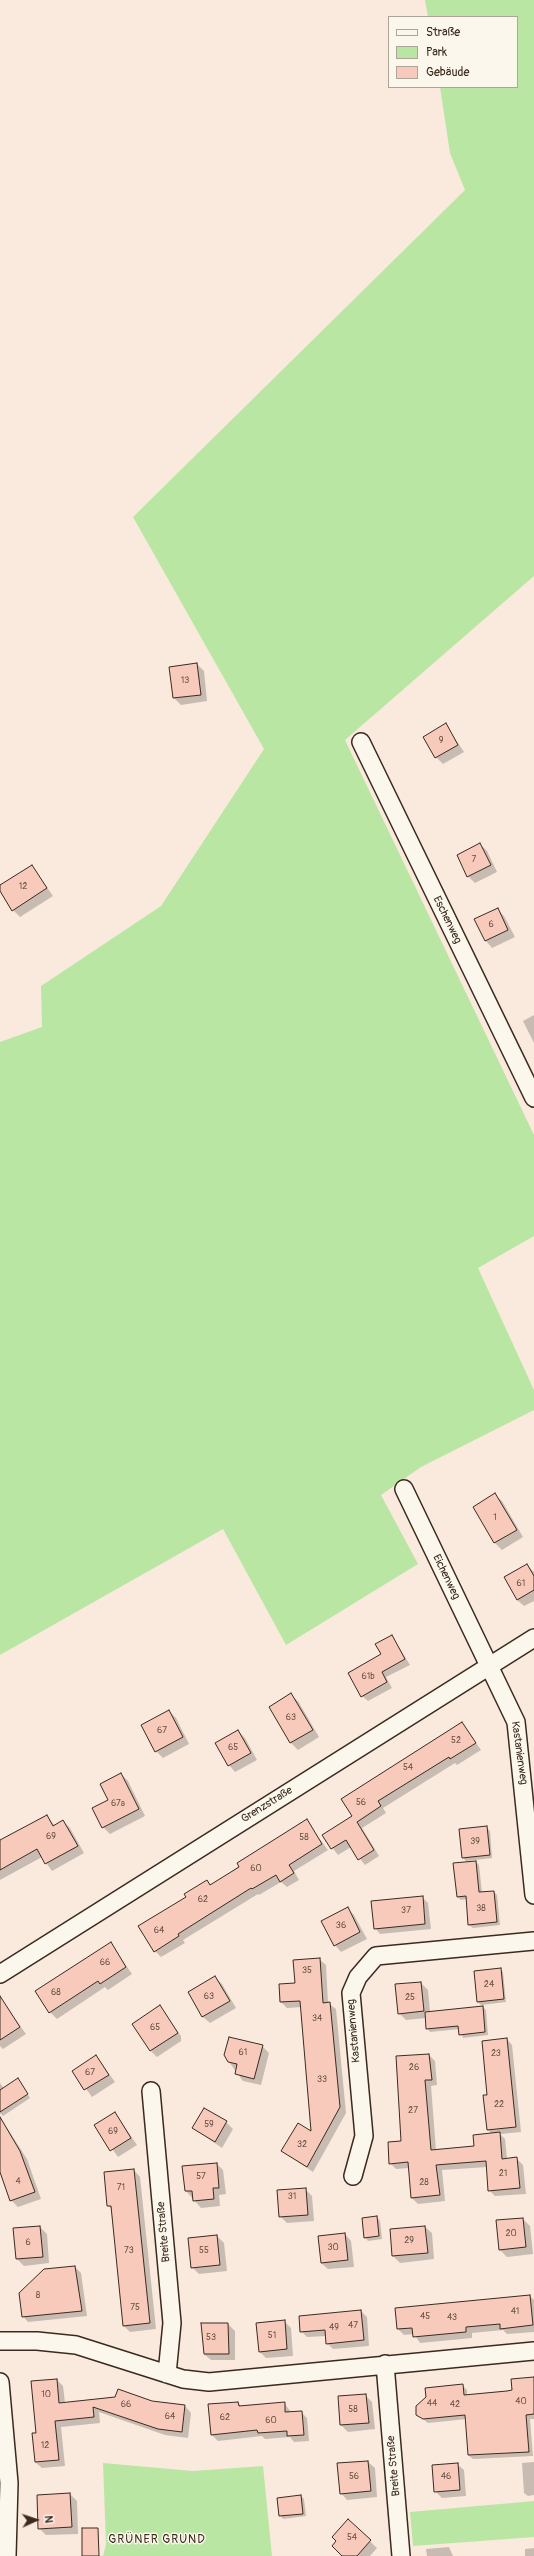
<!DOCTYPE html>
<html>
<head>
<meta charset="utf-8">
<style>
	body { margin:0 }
	#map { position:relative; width:534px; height:2556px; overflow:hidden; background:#faeade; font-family:Pangolin,sans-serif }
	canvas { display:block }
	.legend { position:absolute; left:388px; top:16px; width:130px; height:72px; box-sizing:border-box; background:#fbf7ec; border:1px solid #aea59a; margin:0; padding:5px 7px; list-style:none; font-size:12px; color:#3b2a1e }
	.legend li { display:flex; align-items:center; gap:8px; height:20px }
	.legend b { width:20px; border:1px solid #aea59a }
	.north { position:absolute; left:16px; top:2500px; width:40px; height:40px; -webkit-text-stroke:3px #fbf7ec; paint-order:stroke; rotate:87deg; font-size:11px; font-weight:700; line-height:16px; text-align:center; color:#3b2a1e }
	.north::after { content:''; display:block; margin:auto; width:14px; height:18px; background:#3b2a1e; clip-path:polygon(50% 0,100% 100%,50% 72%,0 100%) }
</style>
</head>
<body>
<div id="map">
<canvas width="534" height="2556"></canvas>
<ul class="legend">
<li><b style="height:5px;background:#fbf7ec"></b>Straße</li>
<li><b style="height:11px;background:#b9e6a3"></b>Park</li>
<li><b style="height:11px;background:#f8cabc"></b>Gebäude</li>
</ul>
<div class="north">N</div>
</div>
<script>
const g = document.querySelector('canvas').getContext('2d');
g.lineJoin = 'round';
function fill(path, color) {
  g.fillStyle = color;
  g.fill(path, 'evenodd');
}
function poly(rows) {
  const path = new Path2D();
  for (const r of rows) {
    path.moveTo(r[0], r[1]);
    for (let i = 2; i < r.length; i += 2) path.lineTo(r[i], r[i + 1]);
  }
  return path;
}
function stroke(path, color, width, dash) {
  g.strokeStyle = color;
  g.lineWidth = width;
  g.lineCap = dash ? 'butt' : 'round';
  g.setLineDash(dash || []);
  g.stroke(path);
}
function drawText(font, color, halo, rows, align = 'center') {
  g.font = font + ' Pangolin,sans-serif';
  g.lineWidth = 3;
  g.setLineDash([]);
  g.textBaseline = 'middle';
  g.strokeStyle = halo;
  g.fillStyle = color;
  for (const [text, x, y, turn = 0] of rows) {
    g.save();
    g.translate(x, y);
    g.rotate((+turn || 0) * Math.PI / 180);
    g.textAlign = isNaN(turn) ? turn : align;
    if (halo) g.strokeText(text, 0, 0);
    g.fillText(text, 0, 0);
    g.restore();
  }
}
fill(poly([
	[425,0,534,0,534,576,345,740,534,1135,534,1236,478,1268,534,1390,534,1410,421,1467,381,1495,418,1564,286,1645,223,1529,0,1655,0,1042,42,1027,41,986,161,906,264,749,133,517,465,190,450,153,440,87,517,87,517,17,428,17],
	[103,2463,193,2471,263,2466,272,2556,103,2556,106,2544],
	[534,2501,534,2537,413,2546,410,2512]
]), '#b9e6a3');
fill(poly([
	[197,664,204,671,207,701,181,705,174,698,170,668],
	[446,725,464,752,443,764,436,757],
	[480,844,487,851,497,872,475,883,468,876],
	[32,866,53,896,20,917,13,910,0,886],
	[497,909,504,916,515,937,492,948,486,941,475,920],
	[534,1015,534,1043,523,1021],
	[495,1495,502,1501,523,1537,502,1550,495,1543,474,1507],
	[527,1565,534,1572,534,1601,524,1606,517,1600],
	[392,1636,410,1665,386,1677,392,1688,368,1701,362,1696],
	[291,1695,298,1701,319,1737,298,1750,291,1743,270,1707],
	[169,1711,176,1718,189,1744,163,1758,156,1751,142,1726],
	[462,1723,481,1750,457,1765,455,1763,383,1808,386,1813,362,1828,379,1856,365,1865,351,1847,338,1855,323,1836,354,1817],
	[238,1731,245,1738,257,1760,235,1772,229,1765],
	[121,1774,128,1781,145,1816,110,1834,103,1827,109,1800],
	[47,1816,55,1826,63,1821,70,1828,84,1853,52,1871,42,1857,0,1880,0,1842],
	[306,1821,328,1850,294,1871,299,1880,287,1887,281,1882,259,1895,258,1894,183,1940,185,1943,161,1957,155,1951,187,1898,207,1881,211,1885],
	[487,1828,490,1831,492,1858,466,1861,463,1858],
	[476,1862,479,1865,482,1893,494,1892,497,1895,500,1925,473,1928,469,1925,467,1899,461,1900,458,1897],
	[422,1897,428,1903,431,1929,380,1934,375,1928],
	[347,1908,354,1915,367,1939,341,1952,335,1945],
	[110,1943,132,1974,108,1990,105,1987,57,2019,50,2012],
	[319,1959,326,1965,328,2003,336,2009,346,2113,313,2172,282,2151,312,2133,302,2007,287,2008,281,2002],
	[500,1969,503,1972,506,2002,481,2005,478,2002],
	[215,1977,222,1984,236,2008,210,2023,203,2017,189,1992],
	[421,1983,428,1990,430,2012,483,2007,486,2010,488,2035,463,2038,460,2029,430,2032,427,2028,426,2018,406,2020,399,2013],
	[160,2007,181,2036,181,2041,157,2057,150,2050],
	[7,2008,26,2034,3,2049,0,2046,0,2013],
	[507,2039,512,2045,521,2132,500,2134,505,2139,507,2159,517,2159,523,2165,526,2194,495,2196,489,2190,487,2167,442,2170,445,2201,418,2204,412,2198,409,2168,396,2169,390,2163,402,2142,397,2057,429,2055,435,2061,437,2085,431,2086,436,2150,475,2147,492,2134,488,2130,488,2096],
	[262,2046,269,2053,261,2085,243,2081,229,2062],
	[96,2056,115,2082,92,2097,73,2071],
	[0,2083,4,2089,21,2083,30,2098,3,2116,0,2113],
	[115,2113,137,2145,118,2157,96,2126],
	[0,2117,27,2159,41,2199,18,2207,11,2200,0,2169],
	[226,2122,233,2129,222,2148,193,2128],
	[217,2164,223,2170,226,2194,219,2195,220,2206,201,2208,186,2191],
	[134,2170,140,2177,156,2329,130,2332,124,2326,112,2210,108,2205],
	[305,2189,312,2196,314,2221,287,2223,280,2216],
	[377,2217,380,2221,382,2239,368,2241,365,2237],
	[523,2219,530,2226,533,2254,507,2257,500,2250],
	[40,2227,47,2234,49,2263,24,2266,17,2259,14,2229],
	[425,2227,432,2233,434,2259,400,2263,393,2256],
	[345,2234,351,2241,354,2267,328,2269,321,2263],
	[217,2236,224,2243,227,2271,199,2274,192,2267],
	[75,2267,81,2273,87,2316,28,2322,23,2316],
	[530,2296,534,2300,534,2332,507,2334,503,2330,472,2333,472,2338,420,2343,414,2334,404,2335,398,2329],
	[361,2311,367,2317,369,2346,333,2349,327,2343,327,2336,307,2337,301,2331],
	[284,2321,291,2328,293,2356,266,2358,260,2352],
	[228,2324,235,2331,235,2360,211,2360,204,2354],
	[534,2378,534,2419,530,2419,533,2456,473,2459,468,2455,467,2419,428,2423,417,2414,462,2385,467,2390,467,2396,513,2391],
	[57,2380,63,2386,65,2403,152,2402,185,2406,191,2413,188,2438,165,2435,99,2412,100,2423,61,2427,65,2466,42,2468,35,2462,37,2433],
	[365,2395,372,2402,375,2429,348,2432,341,2425,339,2397],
	[238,2403,241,2406,284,2403,291,2412,301,2412,307,2418,309,2441,294,2442,290,2437,265,2439,262,2436,218,2441,212,2435],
	[368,2462,375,2468,377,2497,347,2500,341,2493],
	[534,2462,534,2495,528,2496,524,2493,522,2463],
	[457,2464,464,2470,466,2496,442,2498,435,2491],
	[70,2494,77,2501,78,2534,46,2535,39,2528],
	[301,2496,304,2499,306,2516,283,2519,280,2515],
	[348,2520,377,2548,370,2556,343,2556],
	[449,2547,453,2556,427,2556,426,2549],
	[534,2548,534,2556,525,2556,525,2549]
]), '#0003');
const building = poly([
	[197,663,201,695,173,698,169,667,197,663],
	[446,723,458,745,435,758,423,737,446,723],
	[480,843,491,865,467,877,457,855,480,843],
	[32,865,47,888,12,911,0,891,0,885,32,865],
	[498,908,508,930,485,941,474,919,498,908],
	[495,1493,517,1530,494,1543,473,1507,495,1493],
	[527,1564,534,1576,534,1590,517,1600,504,1577,527,1564],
	[392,1635,405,1659,382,1672,387,1682,361,1697,348,1673,381,1654,375,1644,392,1635],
	[291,1693,313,1730,290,1743,269,1707,291,1693],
	[169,1710,183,1737,155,1752,141,1725,169,1710],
	[462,1722,476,1743,450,1759,449,1757,378,1801,381,1806,357,1822,374,1850,358,1860,346,1840,331,1849,322,1835,352,1816,341,1799,462,1722],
	[238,1730,251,1753,228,1766,215,1743,238,1730],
	[121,1773,139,1809,102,1828,92,1808,108,1800,100,1784,121,1773],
	[47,1815,53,1826,63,1820,78,1846,45,1864,37,1849,0,1870,0,1840,47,1815],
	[307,1819,322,1844,289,1865,294,1873,280,1882,276,1875,252,1889,251,1888,178,1934,179,1936,154,1952,138,1926,186,1897,184,1894,207,1880,210,1885,239,1867,237,1863,307,1819],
	[487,1826,490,1855,462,1858,459,1829,487,1826],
	[476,1861,479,1892,494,1891,497,1922,468,1925,466,1896,457,1897,453,1863,476,1861],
	[423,1896,425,1924,374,1929,371,1901,423,1896],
	[348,1907,360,1932,334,1946,321,1921,348,1907],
	[111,1942,126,1967,100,1984,98,1981,49,2013,35,1991,111,1942],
	[320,1958,323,2003,330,2002,340,2107,307,2167,281,2151,298,2123,311,2131,300,2001,280,2002,279,1984,295,1983,293,1960,320,1958],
	[501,1968,504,1999,477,2002,474,1971,501,1968],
	[215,1976,230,2001,202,2017,188,1992,215,1976],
	[421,1982,424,2011,398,2014,395,1984,421,1982],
	[0,1996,20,2027,0,2040,0,1996],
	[160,2005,178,2033,150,2051,132,2024,160,2005],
	[483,2006,485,2032,459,2035,458,2026,426,2029,425,2012,483,2006],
	[229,2037,263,2045,254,2079,235,2074,237,2064,228,2062,224,2055,229,2037],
	[507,2038,516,2127,487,2130,483,2095,487,2095,482,2041,507,2038],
	[429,2054,432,2080,425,2080,431,2150,474,2146,473,2135,500,2132,502,2159,517,2157,520,2188,488,2191,486,2161,436,2165,440,2195,411,2198,408,2162,389,2164,388,2142,401,2141,396,2056,429,2054],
	[96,2055,109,2075,84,2090,72,2071,96,2055],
	[18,2078,28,2094,0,2112,0,2090,18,2078],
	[204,2108,227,2121,215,2142,192,2128,204,2108],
	[115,2112,131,2138,110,2151,94,2125,115,2112],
	[0,2117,20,2151,35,2192,10,2201,0,2172,0,2117],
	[217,2163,219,2188,213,2188,214,2199,193,2201,192,2191,185,2191,182,2166,217,2163],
	[134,2169,150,2323,123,2326,111,2206,107,2206,104,2172,134,2169],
	[306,2188,308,2215,279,2217,277,2190,306,2188],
	[377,2216,379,2236,364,2238,362,2218,377,2216],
	[523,2218,526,2247,499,2250,496,2220,523,2218],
	[40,2226,43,2257,16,2259,13,2228,40,2226],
	[425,2226,428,2253,392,2256,390,2229,425,2226],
	[345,2233,348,2260,321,2263,318,2236,345,2233],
	[217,2235,220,2265,191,2268,188,2238,217,2235],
	[75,2266,82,2311,22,2317,19,2293,44,2269,75,2266],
	[530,2295,533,2325,500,2329,500,2324,466,2327,466,2332,413,2337,412,2328,397,2329,395,2308,530,2295],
	[361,2310,364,2340,326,2344,325,2330,300,2332,299,2316,361,2310],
	[285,2320,287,2349,259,2352,256,2323,285,2320],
	[201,2323,228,2323,229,2354,204,2354,201,2323],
	[534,2377,534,2414,526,2415,529,2452,468,2455,465,2415,423,2419,416,2415,416,2406,426,2397,425,2388,463,2384,464,2395,507,2391,512,2390,511,2379,534,2377],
	[57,2379,59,2403,115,2397,118,2389,152,2401,185,2405,182,2432,158,2429,93,2407,94,2417,55,2421,59,2460,35,2462,32,2433,36,2433,31,2381,57,2379],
	[366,2394,369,2423,340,2425,338,2396,366,2394],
	[238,2402,239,2406,285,2402,285,2412,302,2411,304,2435,287,2436,287,2431,258,2433,257,2430,211,2435,208,2404,238,2402],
	[368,2461,371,2491,340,2494,337,2463,368,2461],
	[458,2463,460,2490,434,2492,432,2465,458,2463],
	[70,2493,72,2527,38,2529,37,2495,70,2493],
	[301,2495,303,2514,279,2516,277,2498,301,2495],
	[348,2519,371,2540,357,2556,342,2556,332,2546,336,2541,332,2537,348,2519],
	[82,2528,98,2528,99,2556,82,2556,82,2528]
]);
fill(building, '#f8cabc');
stroke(building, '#3b2a1e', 1);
const street = poly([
	[361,742,534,1098],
	[404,1489,516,1722,534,1895],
	[0,1974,534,1638],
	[151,2091,172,2323,167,2374],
	[353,2176,364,2136,351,1993,358,1977,376,1956,534,1941],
	[0,2341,37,2341,76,2345,183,2379,209,2382,534,2351],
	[385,2364,401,2556],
	[0,2382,9,2483,7,2556]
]);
stroke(street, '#3b2a1e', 20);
stroke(street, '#fbf7ec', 17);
drawText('9px', '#6a5246', null, [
	["13",185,681],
	["9",441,741],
	["7",474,860],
	["12",23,887],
	["6",491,925],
	["1",495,1518],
	["61",521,1584],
	["61b",368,1677],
	["63",291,1718],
	["67",162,1731],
	["52",456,1741],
	["65",233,1748],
	["54",408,1768],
	["56",361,1803],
	["67a",118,1804],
	["69",51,1837],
	["58",304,1838],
	["39",475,1842],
	["60",256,1869],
	["62",203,1900],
	["38",481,1909],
	["37",406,1911],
	["36",341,1926],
	["64",159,1931],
	["66",105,1963],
	["35",307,1971],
	["24",489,1985],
	["68",56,1993],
	["63",209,1997],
	["25",410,1998],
	["34",317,2019],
	["65",155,2028],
	["61",243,2053],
	["23",496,2054],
	["26",414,2068],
	["67",90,2073],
	["33",322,2080],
	["22",499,2105],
	["27",413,2111],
	["59",209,2125],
	["69",113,2132],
	["32",302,2145],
	["21",503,2174],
	["57",201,2177],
	["4",18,2182],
	["28",424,2183],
	["71",121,2188],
	["31",292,2197],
	["20",511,2234],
	["29",409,2241],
	["6",28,2243],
	["30",333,2248],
	["73",129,2251],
	["55",204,2251],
	["8",38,2296],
	["75",135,2308],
	["41",515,2312],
	["45",425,2317],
	["43",452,2318],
	["47",353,2326],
	["49",334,2328],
	["51",272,2336],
	["53",211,2338],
	["10",46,2395],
	["40",521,2402],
	["44",432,2404],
	["66",126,2405],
	["42",455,2405],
	["58",353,2410],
	["64",170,2417],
	["62",225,2418],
	["60",271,2421],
	["12",45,2446],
	["56",354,2477],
	["46",446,2477],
	["54",352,2538]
]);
drawText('11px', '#3b2a1e', '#fbf7ec', [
	["Eschenweg",447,920,64],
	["Eichenweg",446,1577,64],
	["Kastanienweg",519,1753,82],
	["Grenzstraße",267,1805,-32],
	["Kastanienweg",354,2031,-95],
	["Breite Straße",164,2232,-95],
	["Breite Straße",394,2466,-95]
]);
g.letterSpacing = '1px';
drawText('12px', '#3b2a1e', '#fbf7ec', [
	["GRÜNER GRUND",157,2540]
]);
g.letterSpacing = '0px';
</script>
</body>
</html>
